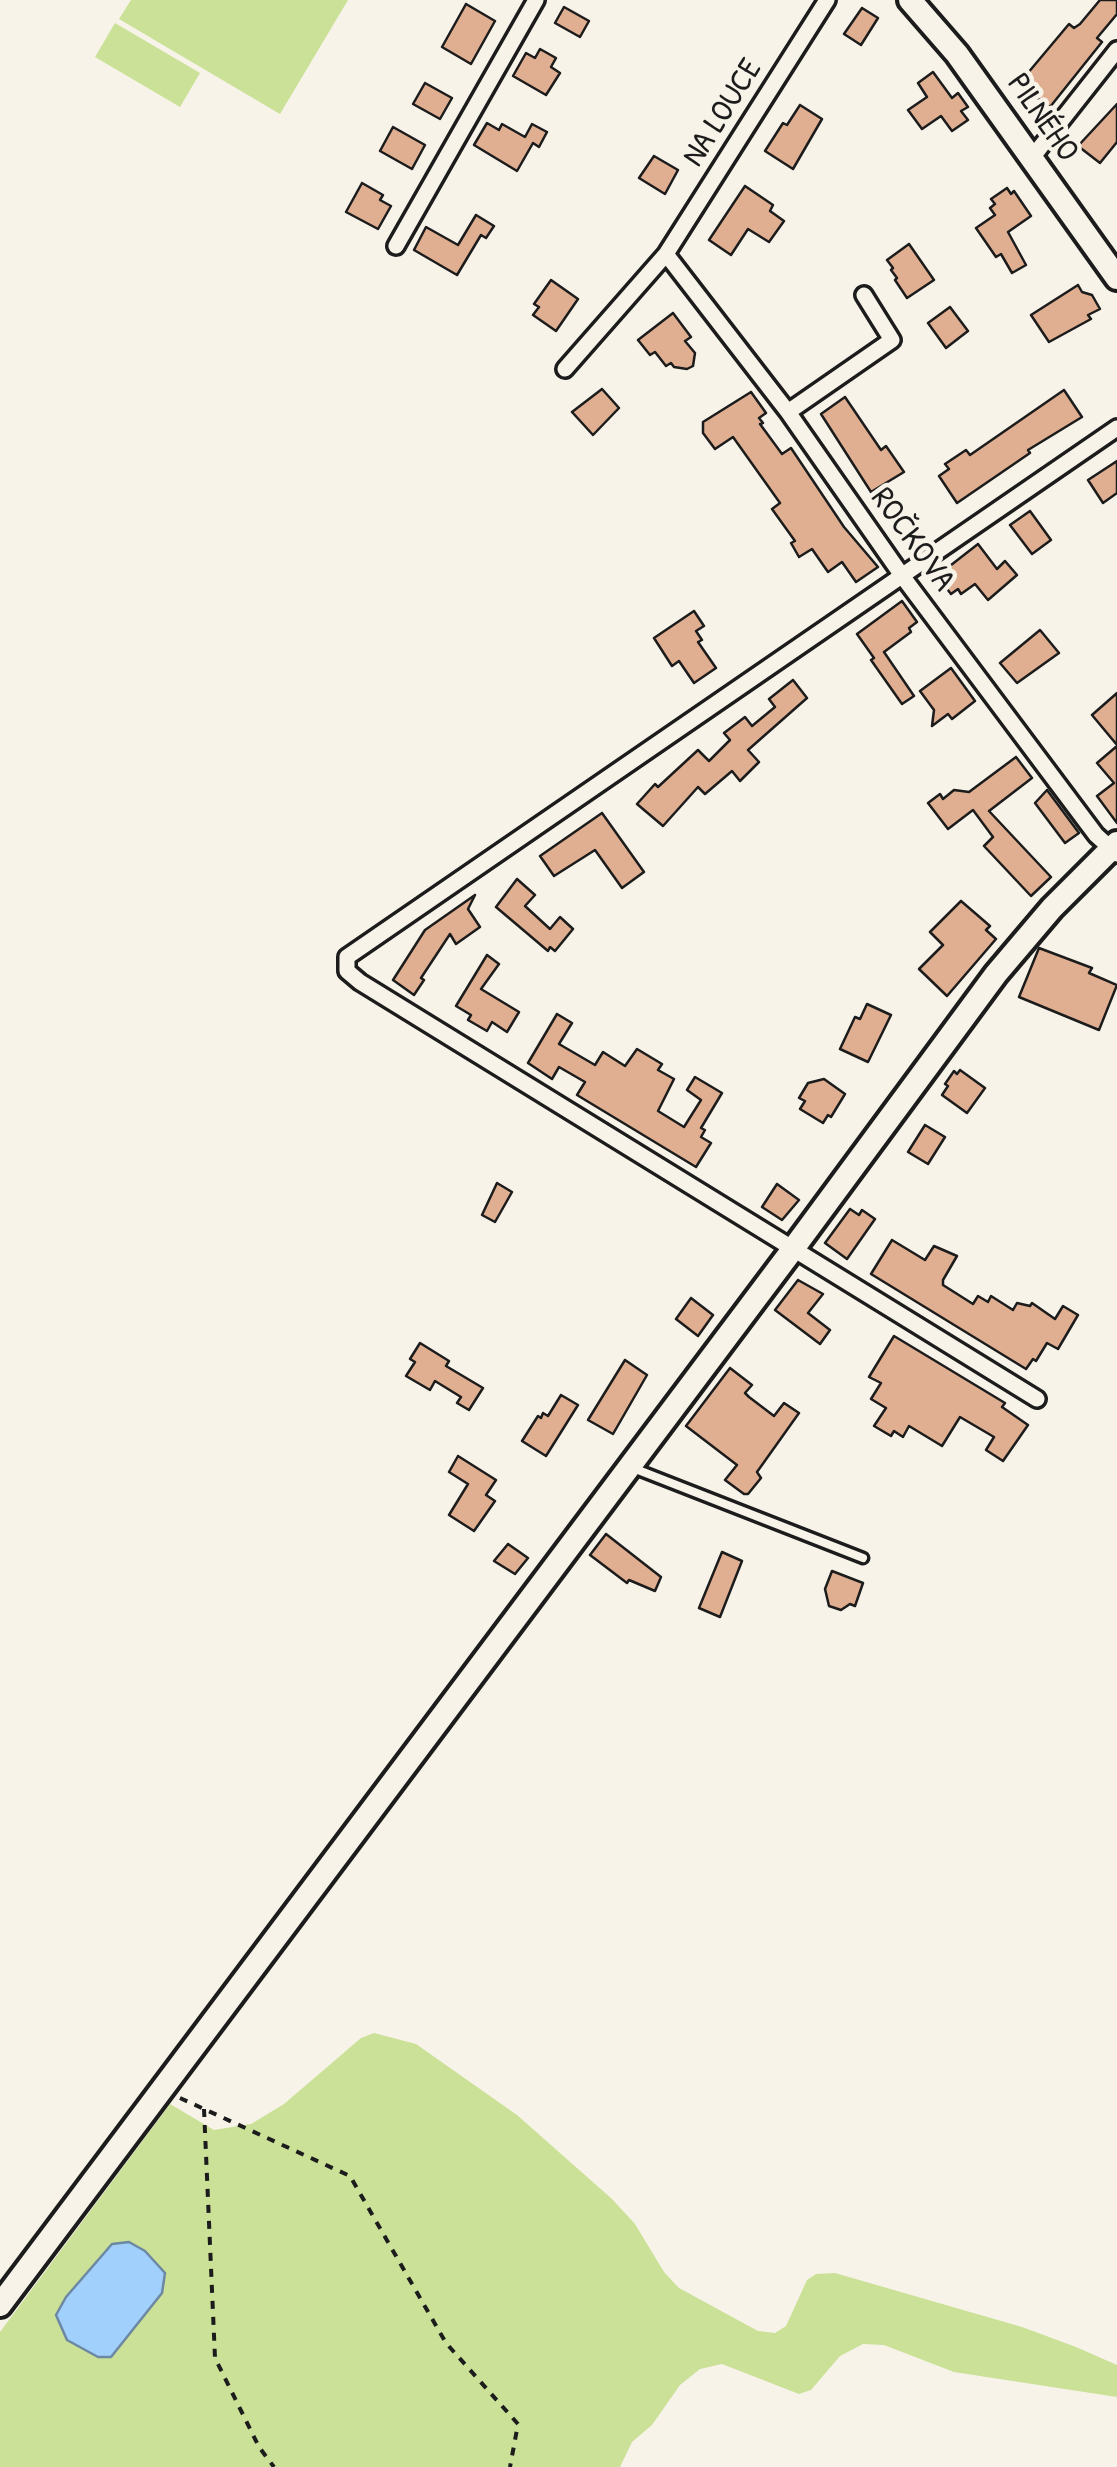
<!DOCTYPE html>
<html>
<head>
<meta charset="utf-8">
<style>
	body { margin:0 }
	canvas { display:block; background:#f7f3e8 }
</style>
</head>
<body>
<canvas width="1117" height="2467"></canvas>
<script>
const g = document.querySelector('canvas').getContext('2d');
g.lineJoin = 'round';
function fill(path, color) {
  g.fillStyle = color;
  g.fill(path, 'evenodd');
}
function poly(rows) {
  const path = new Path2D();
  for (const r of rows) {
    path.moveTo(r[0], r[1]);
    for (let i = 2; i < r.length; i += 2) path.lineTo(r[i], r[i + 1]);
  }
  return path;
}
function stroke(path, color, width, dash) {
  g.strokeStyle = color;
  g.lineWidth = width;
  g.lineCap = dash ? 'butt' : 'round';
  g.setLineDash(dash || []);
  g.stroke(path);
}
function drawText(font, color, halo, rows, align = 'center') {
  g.font = font + ' "Patrick Hand",sans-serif';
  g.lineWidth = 9;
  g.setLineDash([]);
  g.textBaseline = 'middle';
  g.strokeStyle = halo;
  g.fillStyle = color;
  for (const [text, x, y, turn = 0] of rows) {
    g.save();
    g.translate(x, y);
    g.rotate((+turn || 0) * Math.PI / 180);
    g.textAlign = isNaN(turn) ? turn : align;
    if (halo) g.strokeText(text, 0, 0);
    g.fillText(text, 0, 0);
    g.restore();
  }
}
fill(poly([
	[131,0,348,0,280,114,119,19],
	[115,23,200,73,180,107,95,57],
	[374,2033,416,2044,517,2115,612,2199,635,2224,664,2272,679,2288,758,2331,775,2333,786,2326,807,2280,816,2274,835,2273,1022,2327,1076,2347,1117,2365,1117,2397,954,2372,884,2345,863,2344,840,2356,811,2390,799,2394,722,2364,700,2369,680,2385,652,2425,632,2442,620,2467,0,2467,0,2332,170,2104,214,2130,251,2124,284,2104,361,2038]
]), '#cae197');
const water = poly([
	[129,2242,145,2251,165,2273,162,2293,111,2357,98,2357,67,2340,56,2315,66,2297,112,2244,129,2242]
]);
fill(water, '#a1d0fd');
stroke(water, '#6c88a3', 2.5);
const building = poly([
	[1100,0,1117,0,1117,14,1097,38,1102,42,1050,107,1024,88,1027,84,1022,80,1069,24,1074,28,1080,24,1100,0],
	[466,4,495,21,471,64,442,47,466,4],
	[564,7,589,21,580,37,555,23,564,7],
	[862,8,878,18,861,45,844,34,862,8],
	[540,49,556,58,551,67,560,73,546,95,513,76,526,53,535,58,540,49],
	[933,72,952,98,958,93,968,107,961,111,968,120,952,131,941,116,922,129,908,110,927,97,918,83,933,72],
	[425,83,452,98,440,119,413,104,425,83],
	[1117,104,1117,142,1100,163,1078,146,1117,104],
	[800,105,822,119,793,169,765,151,783,123,787,125,800,105],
	[487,123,499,130,502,124,525,137,532,124,547,132,539,147,533,143,517,171,474,145,487,123],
	[393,127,425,145,412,169,380,151,393,127],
	[654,156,678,170,665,194,639,178,654,156],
	[362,183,383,195,380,200,391,206,378,229,346,212,362,183],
	[745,186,773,205,770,211,784,221,769,242,748,229,731,255,709,240,745,186],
	[1007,188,1011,194,1014,191,1031,216,1008,232,1026,265,1012,273,1001,254,996,257,976,228,995,215,990,208,995,204,991,199,1007,188],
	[476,215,494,226,486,238,481,235,457,275,414,250,426,227,458,245,476,215],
	[909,244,934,280,907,298,895,280,897,278,891,270,893,268,887,260,909,244],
	[551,280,578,299,556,331,533,315,539,307,534,304,551,280],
	[1078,285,1082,292,1092,295,1100,309,1088,315,1091,319,1049,342,1031,315,1078,285],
	[950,307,968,331,946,348,928,323,950,307],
	[673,313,691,337,685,341,695,353,693,366,687,369,674,367,671,363,666,366,655,352,650,355,638,340,673,313],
	[602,389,619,408,593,435,572,412,602,389],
	[1064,390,1082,417,1028,450,1030,453,957,503,939,476,949,469,945,464,966,450,970,455,1064,390],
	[751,392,766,413,759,418,763,423,760,424,782,454,791,448,844,527,878,567,856,582,842,562,828,572,812,549,799,557,791,543,795,541,772,509,780,503,733,437,715,449,703,433,703,422,751,392],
	[845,397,881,450,886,446,904,472,871,492,821,414,845,397],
	[1117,461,1117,493,1103,503,1088,480,1117,461],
	[1030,511,1051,540,1032,554,1010,525,1030,511],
	[978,544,997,569,1005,561,1017,575,988,600,975,584,961,594,958,589,951,594,937,576,978,544],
	[902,601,917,622,909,628,911,632,884,652,914,696,902,704,871,660,874,658,857,634,902,601],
	[694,611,704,626,696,631,702,640,698,642,716,668,694,683,679,661,672,666,654,638,694,611],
	[1040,630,1059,653,1017,683,1000,663,1040,630],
	[951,668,975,701,952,719,948,714,932,726,934,710,920,691,951,668],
	[793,680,807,698,748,750,759,762,740,781,732,771,705,794,698,787,663,826,637,804,655,784,658,787,698,750,709,761,730,740,724,733,745,717,752,726,775,707,769,699,793,680],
	[1117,693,1117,745,1092,715,1117,693],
	[1117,746,1117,823,1097,796,1114,783,1097,763,1117,746],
	[1016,757,1032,778,989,811,1051,877,1031,896,984,846,993,837,973,810,948,829,928,803,940,794,943,799,954,790,969,792,1016,757],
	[1047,790,1079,833,1065,843,1035,803,1047,790],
	[602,813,644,872,622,888,595,850,554,876,540,856,602,813],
	[517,879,535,895,525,906,550,929,560,917,573,929,555,951,550,947,548,951,496,907,517,879],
	[475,895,468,909,480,927,456,944,450,934,421,978,424,980,414,995,393,980,425,930,475,895],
	[961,901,990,926,986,930,996,939,947,996,919,969,943,945,930,932,961,901],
	[1039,948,1092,968,1089,973,1117,985,1099,1030,1019,997,1039,948],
	[487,955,499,964,481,989,519,1012,507,1032,492,1022,487,1031,468,1020,471,1015,456,1006,487,955],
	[867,1004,891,1015,868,1062,840,1049,855,1017,860,1019,867,1004],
	[557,1014,572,1023,559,1044,595,1065,603,1052,625,1066,637,1049,662,1064,658,1070,674,1079,658,1111,684,1127,701,1100,687,1090,695,1077,722,1093,701,1128,705,1130,701,1137,711,1143,696,1167,577,1095,585,1082,559,1067,552,1079,528,1063,557,1014],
	[960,1070,985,1088,967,1113,942,1095,948,1086,945,1084,954,1071,957,1074,960,1070],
	[824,1079,845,1094,831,1117,828,1115,823,1123,800,1109,805,1101,799,1098,808,1083,824,1079],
	[925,1125,945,1137,928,1164,908,1152,925,1125],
	[497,1183,512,1192,495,1222,482,1215,497,1183],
	[777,1184,799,1200,782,1220,762,1207,777,1184],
	[850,1209,859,1215,862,1210,875,1219,847,1259,825,1243,850,1209],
	[892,1240,925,1260,934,1246,957,1256,943,1280,943,1285,973,1304,978,1296,988,1302,991,1296,1013,1310,1017,1303,1030,1306,1032,1303,1055,1319,1063,1306,1078,1315,1058,1349,1047,1343,1036,1361,1033,1359,1026,1369,871,1274,892,1240],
	[798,1280,823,1294,808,1313,830,1330,820,1344,775,1310,798,1280],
	[691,1298,713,1315,698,1336,676,1319,691,1298],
	[894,1336,1005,1403,1002,1407,1028,1425,1003,1461,986,1450,994,1437,960,1417,942,1446,909,1426,903,1437,894,1431,891,1436,874,1426,886,1408,871,1399,881,1383,869,1377,894,1336],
	[420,1343,449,1361,446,1366,483,1388,469,1410,457,1403,461,1397,435,1381,430,1390,406,1376,415,1362,410,1359,420,1343],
	[625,1360,647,1375,613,1434,588,1420,625,1360],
	[730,1368,752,1385,745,1393,749,1397,774,1416,784,1403,799,1413,757,1472,761,1478,748,1494,744,1494,725,1480,737,1465,686,1426,730,1368],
	[561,1395,578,1405,546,1456,522,1441,538,1416,541,1418,543,1413,548,1416,561,1395],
	[458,1456,496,1480,486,1495,495,1501,474,1531,449,1515,468,1484,449,1472,458,1456],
	[606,1534,661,1577,655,1591,629,1580,627,1583,590,1555,606,1534],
	[508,1544,528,1558,515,1574,494,1561,508,1544],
	[722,1552,742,1561,720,1617,699,1608,722,1552],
	[832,1571,863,1583,855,1606,850,1604,841,1610,829,1606,825,1589,832,1571]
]);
fill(building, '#e0af91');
stroke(building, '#1c1c1c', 2.5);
const lane = poly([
	[633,1468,863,1558]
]);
const street = poly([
	[1031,159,1117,50],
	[396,246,536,0],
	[666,254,788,412,903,577,1096,835,1117,854],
	[565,369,666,254,827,0],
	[788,412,892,340,864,295],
	[1037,1399,360,982,347,971,347,957,1117,428]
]);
const secondary = poly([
	[910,0,957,54,1117,278],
	[0,2305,793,1249,996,974,1052,908,1117,843]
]);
stroke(lane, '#1c1c1c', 15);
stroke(street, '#1c1c1c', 22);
stroke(secondary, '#1c1c1c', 30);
stroke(poly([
	[180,2098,350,2176,446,2343,518,2424,510,2467],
	[204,2109,215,2358,259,2447,274,2467]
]), '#1c1c1c', 4, [8, 8]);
stroke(lane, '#f7f3e8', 8);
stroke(street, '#f7f3e8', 15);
stroke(secondary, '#f7f3e8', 22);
drawText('32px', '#1c1c1c', '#f7f3e8', [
	["NA LOUCE",723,113,-58],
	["PILNÉHO",1042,118,55],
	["ROČKOVA",912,540,54]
]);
</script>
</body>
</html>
